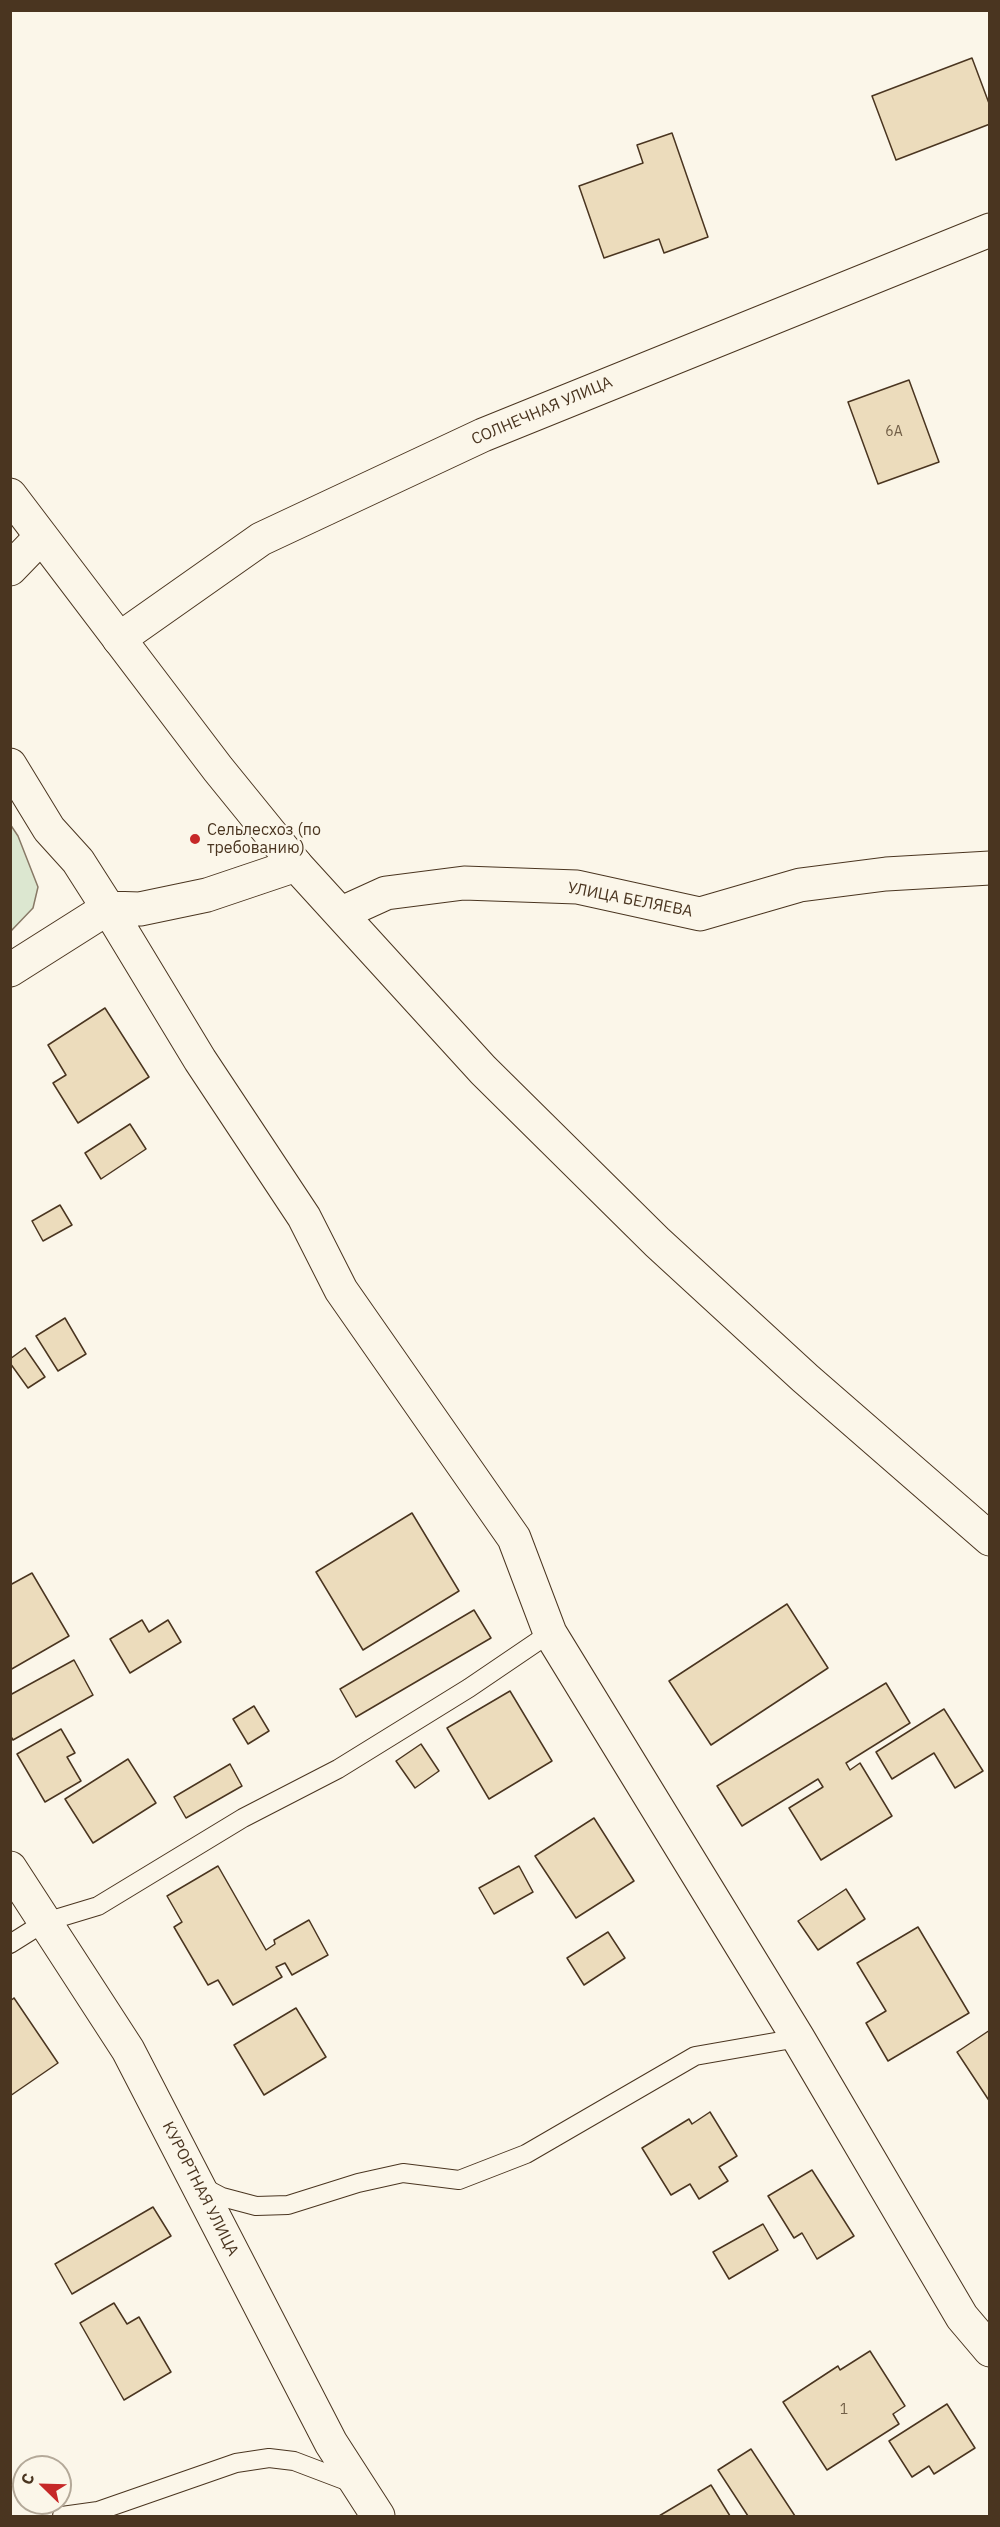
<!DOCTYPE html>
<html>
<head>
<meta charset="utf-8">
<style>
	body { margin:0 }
	#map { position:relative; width:1000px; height:2527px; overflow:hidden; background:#fbf6e9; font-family:"IBM Plex Sans",sans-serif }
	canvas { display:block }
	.frame { position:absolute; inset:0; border:12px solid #4a3520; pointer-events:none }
	.north { position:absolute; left:12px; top:2455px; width:60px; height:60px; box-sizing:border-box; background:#fbf6e9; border:2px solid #b4a999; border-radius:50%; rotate:293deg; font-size:16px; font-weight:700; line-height:24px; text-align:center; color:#4a3520 }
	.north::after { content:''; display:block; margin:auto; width:21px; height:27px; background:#c62828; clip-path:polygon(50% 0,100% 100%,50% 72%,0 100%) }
</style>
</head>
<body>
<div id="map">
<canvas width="1000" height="2527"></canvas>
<div class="frame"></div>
<div class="north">С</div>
</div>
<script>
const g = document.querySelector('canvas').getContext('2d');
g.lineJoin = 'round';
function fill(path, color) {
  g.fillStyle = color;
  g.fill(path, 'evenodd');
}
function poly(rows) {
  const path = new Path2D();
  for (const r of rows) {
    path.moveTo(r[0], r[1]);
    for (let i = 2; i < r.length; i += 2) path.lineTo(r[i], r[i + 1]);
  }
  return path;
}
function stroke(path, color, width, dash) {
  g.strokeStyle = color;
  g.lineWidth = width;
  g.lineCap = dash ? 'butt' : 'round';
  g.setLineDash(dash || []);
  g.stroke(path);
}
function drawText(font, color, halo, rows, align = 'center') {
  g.font = font + ' "IBM Plex Sans",sans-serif';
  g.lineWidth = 4.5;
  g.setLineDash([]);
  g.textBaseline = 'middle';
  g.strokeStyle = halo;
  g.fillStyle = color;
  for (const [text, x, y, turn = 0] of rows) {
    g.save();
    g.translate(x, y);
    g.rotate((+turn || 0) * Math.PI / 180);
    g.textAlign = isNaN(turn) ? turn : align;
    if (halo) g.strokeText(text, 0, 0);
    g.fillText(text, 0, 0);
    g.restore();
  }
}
const green = poly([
	[10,824,18,836,38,887,33,908,11,931,10,824]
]);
fill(green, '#dce7d0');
stroke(green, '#887966', 1.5);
const building = poly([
	[972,58,990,106,990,124,896,160,872,96,972,58],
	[672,133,708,237,664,253,659,239,604,258,579,186,643,163,637,145,672,133],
	[909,380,939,462,878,484,848,402,909,380],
	[105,1008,149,1077,78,1123,53,1083,66,1075,48,1045,105,1008],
	[130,1124,146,1149,101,1179,85,1153,130,1124],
	[60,1205,72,1225,43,1241,32,1221,60,1205],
	[65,1318,86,1354,58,1371,36,1336,65,1318],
	[25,1348,45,1377,28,1388,10,1363,10,1359,25,1348],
	[412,1513,459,1591,363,1650,316,1572,412,1513],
	[32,1573,69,1636,10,1670,10,1585,32,1573],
	[787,1604,828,1668,711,1745,669,1681,787,1604],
	[474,1610,491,1638,356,1717,340,1689,474,1610],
	[142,1620,149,1632,168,1620,181,1642,130,1673,110,1639,142,1620],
	[74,1660,93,1695,13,1740,10,1735,10,1695,74,1660],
	[886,1683,910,1723,846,1763,850,1770,860,1763,892,1816,821,1860,789,1808,823,1787,818,1779,742,1826,717,1786,886,1683],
	[510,1691,552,1761,489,1799,447,1728,510,1691],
	[254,1706,269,1731,248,1744,233,1719,254,1706],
	[944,1709,983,1771,955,1788,934,1753,892,1779,876,1752,944,1709],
	[61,1729,75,1753,67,1757,81,1781,45,1802,17,1754,61,1729],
	[421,1744,439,1771,415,1788,396,1761,421,1744],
	[128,1759,156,1803,93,1843,65,1799,128,1759],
	[230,1764,242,1786,186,1818,174,1797,230,1764],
	[594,1818,634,1881,576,1918,535,1856,594,1818],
	[218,1866,266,1950,275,1944,274,1940,309,1920,328,1955,292,1975,285,1963,276,1967,282,1977,233,2005,218,1980,208,1985,174,1927,182,1922,167,1896,218,1866],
	[519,1866,533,1892,494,1914,479,1888,519,1866],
	[846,1889,865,1919,818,1950,798,1921,846,1889],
	[918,1927,969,2013,888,2061,866,2023,886,2011,857,1963,918,1927],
	[608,1932,625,1958,584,1985,567,1958,608,1932],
	[14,1998,58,2063,10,2096,10,2001,14,1998],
	[296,2008,326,2057,264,2095,234,2045,296,2008],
	[990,2030,990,2102,957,2052,990,2030],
	[710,2112,737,2156,719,2167,728,2181,699,2199,690,2184,671,2195,642,2148,689,2119,692,2124,710,2112],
	[812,2170,854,2236,817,2259,802,2233,794,2238,768,2196,812,2170],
	[153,2207,171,2236,72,2294,55,2264,153,2207],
	[763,2224,778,2250,729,2279,713,2252,763,2224],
	[114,2303,127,2324,139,2317,171,2372,124,2400,80,2323,114,2303],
	[870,2351,905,2406,893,2414,899,2424,827,2470,783,2402,838,2366,840,2370,870,2351],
	[947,2404,975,2448,934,2474,929,2466,912,2477,889,2441,947,2404],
	[751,2449,795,2516,748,2516,718,2470,751,2449],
	[711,2485,730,2516,659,2516,711,2485]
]);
fill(building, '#ecdcbc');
stroke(building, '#4a3520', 1.5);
const lane = poly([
	[10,1944,45,1922,98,1906,243,1818,338,1769,469,1688,550,1633],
	[201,2186,222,2197,256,2206,288,2205,358,2183,403,2173,459,2180,526,2154,695,2056,798,2038],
	[62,2516,98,2511,236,2463,269,2458,294,2461,352,2483]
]);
const street = poly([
	[10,569,41,537],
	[119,639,261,539,483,435,990,230],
	[10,765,49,829,78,861,108,908,10,970],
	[108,908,200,1060,304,1217,341,1290,514,1538,550,1633,798,2038,962,2317,990,2350],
	[108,908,140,909,207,895,296,865],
	[342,913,386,893,464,883,577,887,700,914,800,885,886,874,990,868],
	[10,1868,128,2050,331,2443,378,2516]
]);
const secondary = poly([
	[10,495,218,769,296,865,483,1070,657,1242,805,1378,990,1539]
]);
stroke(lane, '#4a3520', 20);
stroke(street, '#4a3520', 35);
stroke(secondary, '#4a3520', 35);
stroke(lane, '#fbf6e9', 18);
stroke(street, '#fbf6e9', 33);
stroke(secondary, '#fbf6e9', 33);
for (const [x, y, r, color] of [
	[195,839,6,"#c62828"]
]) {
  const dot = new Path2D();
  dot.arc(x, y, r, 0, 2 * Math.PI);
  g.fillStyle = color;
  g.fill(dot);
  stroke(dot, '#fbf6e9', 2);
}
drawText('14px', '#725f47', null, [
	["6А",894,432],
	["1",844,2410]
]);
drawText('16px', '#4a3520', '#fbf6e9', [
	["СОЛНЕЧНАЯ УЛИЦА",542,411,-23],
	["УЛИЦА БЕЛЯЕВА",630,900,11],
	["КУРОРТНАЯ УЛИЦА",200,2189,63]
]);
drawText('16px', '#4a3520', '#fbf6e9', [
	["Сельлесхоз (по",207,830],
	["требованию)",207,848]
], 'left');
</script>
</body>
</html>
